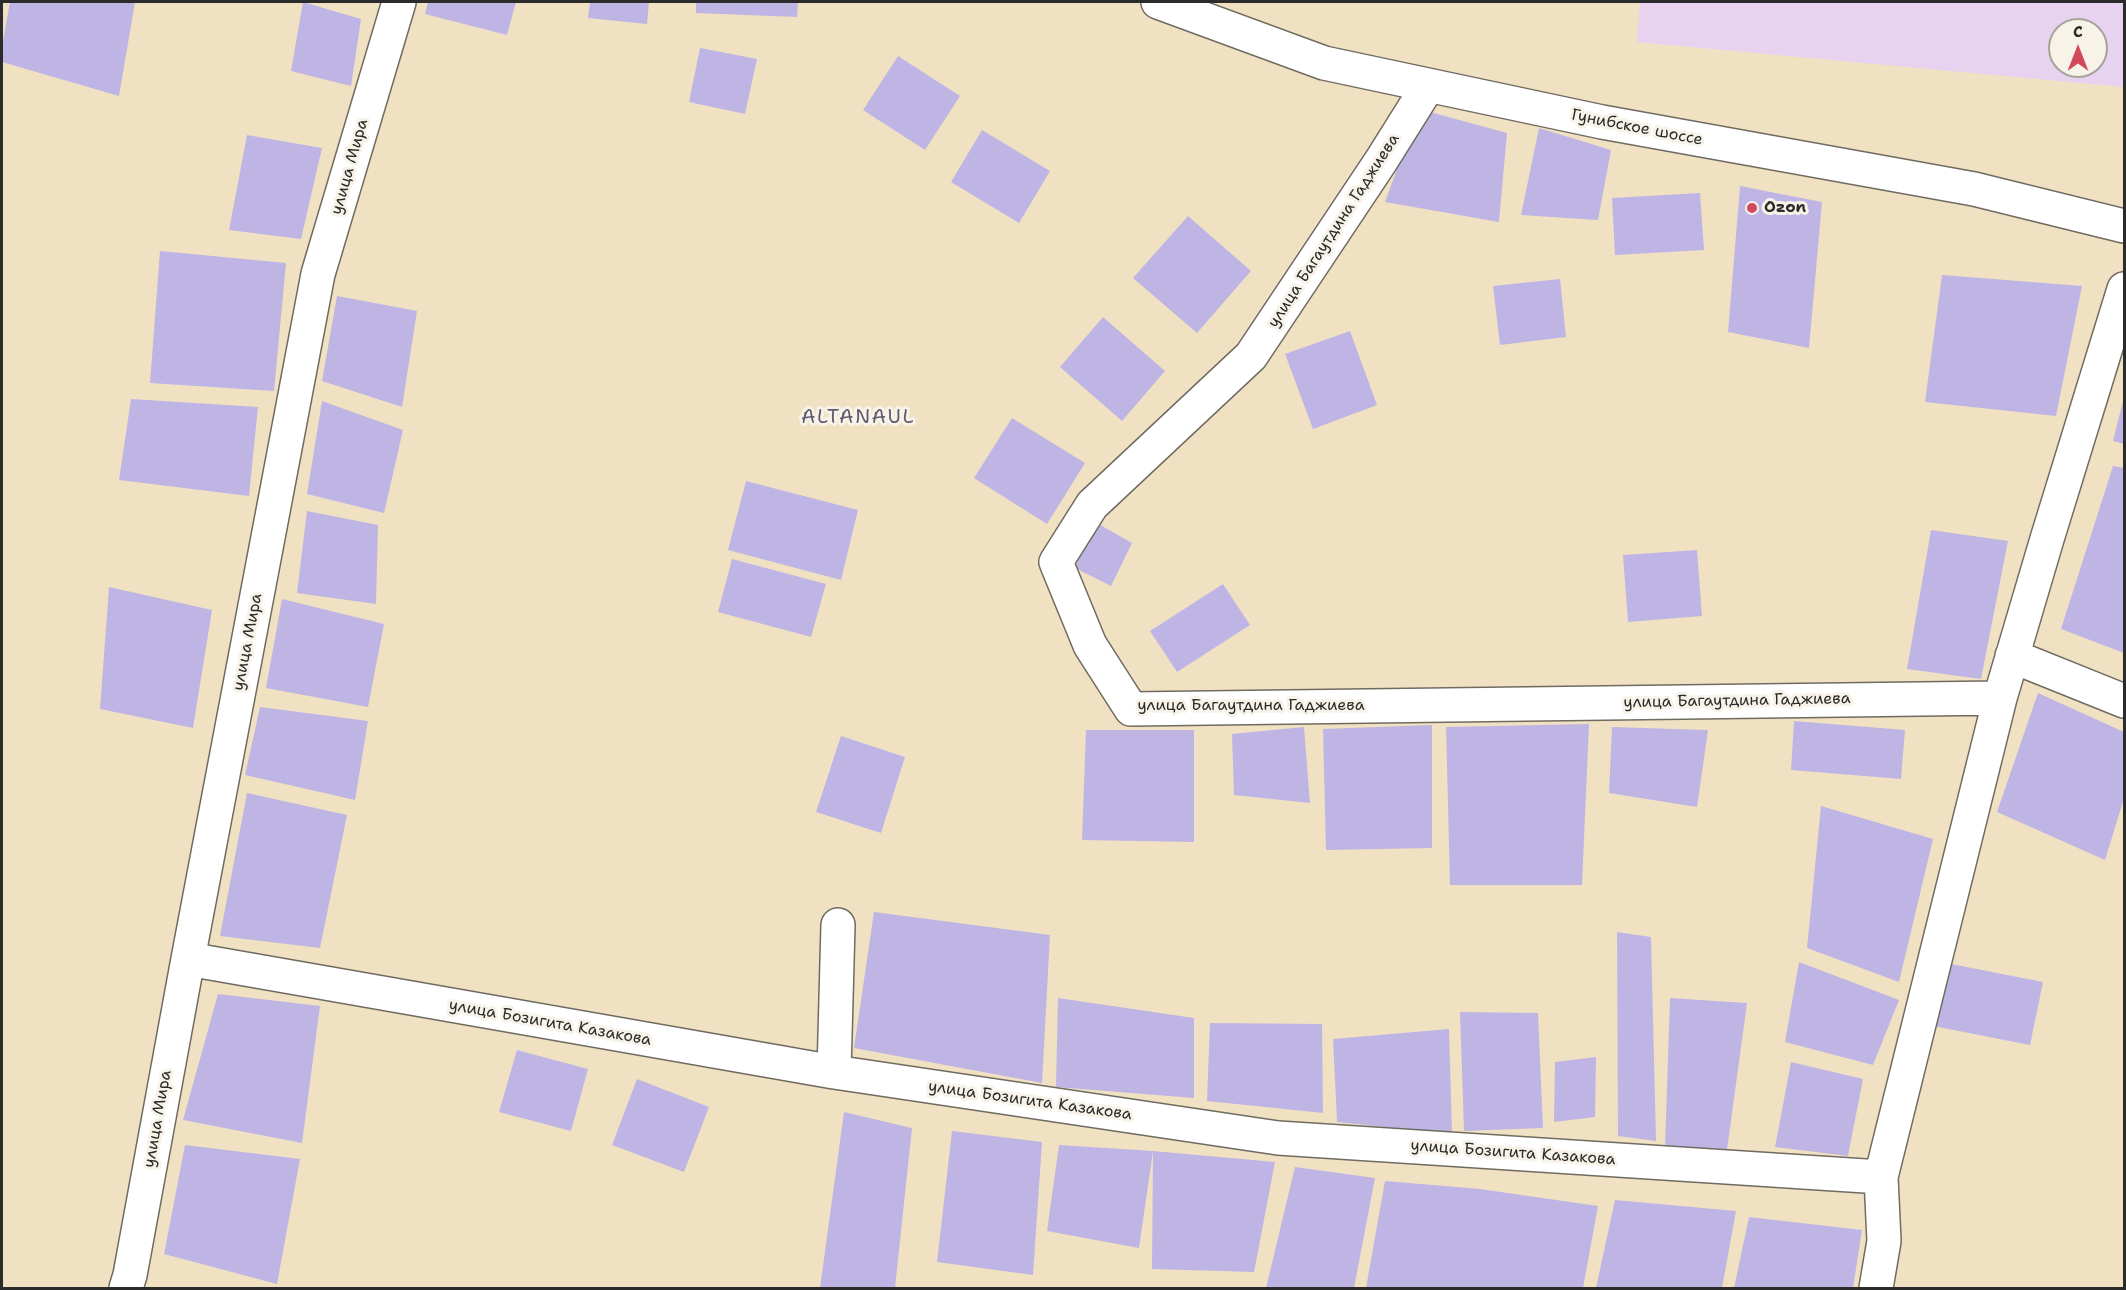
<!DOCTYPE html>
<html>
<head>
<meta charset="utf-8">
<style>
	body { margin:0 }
	#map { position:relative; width:2126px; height:1290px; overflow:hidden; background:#f0e1c3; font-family:"Shantell Sans",sans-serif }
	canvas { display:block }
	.frame { position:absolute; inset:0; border:3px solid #2b2b2b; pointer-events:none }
	.north { position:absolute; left:2048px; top:18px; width:60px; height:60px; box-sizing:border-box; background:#f7f3e8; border:2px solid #a5a39c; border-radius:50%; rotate:0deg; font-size:16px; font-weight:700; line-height:24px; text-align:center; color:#2b2b2b }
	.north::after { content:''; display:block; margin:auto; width:21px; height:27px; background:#d1495b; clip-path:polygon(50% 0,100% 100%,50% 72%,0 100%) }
</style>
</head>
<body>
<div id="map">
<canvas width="2126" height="1290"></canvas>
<div class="frame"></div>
<div class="north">С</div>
</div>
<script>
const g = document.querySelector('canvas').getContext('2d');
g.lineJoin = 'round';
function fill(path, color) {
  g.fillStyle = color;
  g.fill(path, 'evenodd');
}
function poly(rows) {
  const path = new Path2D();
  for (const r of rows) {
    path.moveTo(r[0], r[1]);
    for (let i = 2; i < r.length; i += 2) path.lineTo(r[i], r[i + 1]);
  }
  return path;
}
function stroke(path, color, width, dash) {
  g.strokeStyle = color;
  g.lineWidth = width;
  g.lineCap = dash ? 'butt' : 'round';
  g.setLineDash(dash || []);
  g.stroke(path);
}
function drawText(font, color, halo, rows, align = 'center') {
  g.font = font + ' "Shantell Sans",sans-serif';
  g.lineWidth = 6;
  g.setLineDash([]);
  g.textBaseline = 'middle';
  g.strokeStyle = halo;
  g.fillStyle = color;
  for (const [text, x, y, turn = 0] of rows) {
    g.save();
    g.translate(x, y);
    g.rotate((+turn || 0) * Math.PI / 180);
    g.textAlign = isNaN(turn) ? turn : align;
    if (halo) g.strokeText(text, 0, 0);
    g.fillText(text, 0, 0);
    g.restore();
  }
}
fill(poly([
	[1640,2,2124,2,2124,87,1637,42],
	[2060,30,2096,30,2096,66,2060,66]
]), '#e7d2ef');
fill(poly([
	[10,2,135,2,119,96,2,62,2,46],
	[303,2,361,19,351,86,291,71],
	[428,2,516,2,507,35,425,14],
	[590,2,649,2,647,24,588,18],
	[696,2,798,2,797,17,696,13],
	[700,48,757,59,745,114,689,102],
	[898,56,960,96,925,150,863,110],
	[1419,109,1507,133,1499,222,1385,202],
	[1539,128,1611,150,1598,220,1521,215],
	[982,130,1050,171,1019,223,951,182],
	[247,135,322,148,301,239,229,230],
	[1740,186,1822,202,1809,348,1728,332],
	[1700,193,1704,250,1615,255,1612,198],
	[1188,216,1251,271,1197,333,1133,278],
	[160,251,286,263,274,391,150,383],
	[1942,275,2082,286,2056,416,1925,402],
	[1560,279,1566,337,1500,345,1493,286],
	[337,296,417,311,402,407,322,381],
	[1103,317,1165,371,1122,421,1060,367],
	[1350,331,1377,405,1313,429,1285,354],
	[2124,397,2124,444,2113,441],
	[131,399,258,407,249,496,119,480],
	[322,401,403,430,384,513,307,494],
	[1012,418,1085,463,1047,524,974,478],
	[2113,466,2124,468,2124,653,2061,629],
	[746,481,858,510,841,580,728,550],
	[307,511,378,525,376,604,297,593],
	[1095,522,1132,543,1111,586,1075,568],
	[1931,530,2008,541,1981,679,1907,669],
	[1697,550,1702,616,1628,622,1623,555],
	[732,559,826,584,811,637,718,612],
	[1223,584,1250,625,1177,672,1150,631],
	[109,587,212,610,193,728,100,709],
	[282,599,384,624,368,707,266,688],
	[2038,693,2124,732,2124,798,2105,860,1997,812],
	[260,707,368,721,355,800,245,775],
	[1794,721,1905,730,1901,779,1791,770],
	[1589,724,1582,885,1450,885,1446,727],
	[1432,725,1432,848,1326,850,1323,729],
	[1304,727,1310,803,1234,795,1232,734],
	[1612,727,1708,730,1697,807,1609,793],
	[1086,730,1194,730,1194,842,1082,840],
	[841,736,905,757,881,833,816,812],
	[247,793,347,815,320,948,220,936],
	[1821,806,1933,839,1899,982,1807,948],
	[874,912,1050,935,1042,1083,854,1048],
	[1617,932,1651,937,1656,1141,1618,1136],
	[1799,962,1899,1000,1873,1065,1785,1042],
	[1941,962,2043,982,2030,1045,1928,1025],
	[218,994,320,1006,302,1143,183,1120],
	[1058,998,1194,1018,1194,1098,1056,1087],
	[1670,998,1747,1003,1727,1150,1665,1147],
	[1460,1012,1538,1013,1543,1128,1464,1131],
	[1210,1023,1322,1024,1323,1113,1207,1101],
	[1449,1029,1452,1134,1337,1122,1333,1039],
	[517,1050,588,1069,571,1131,499,1112],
	[1596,1057,1595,1117,1554,1122,1555,1062],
	[1791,1062,1863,1079,1848,1156,1775,1147],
	[637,1079,709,1107,684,1172,612,1145],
	[844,1112,912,1128,895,1288,820,1288],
	[952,1131,1042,1142,1033,1275,937,1262],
	[185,1145,300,1159,277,1284,164,1254],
	[1059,1145,1153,1151,1139,1248,1047,1231],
	[1153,1151,1275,1162,1254,1272,1152,1269],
	[1295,1167,1375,1178,1354,1288,1266,1288],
	[1385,1181,1480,1189,1598,1206,1583,1288,1366,1288],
	[1615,1200,1736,1211,1722,1288,1596,1288],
	[1749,1217,1862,1230,1853,1288,1734,1288]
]), '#bfb5e4');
const minor = poly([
	[1428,86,1381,161,1251,356,1092,505,1056,562,1090,645,1131,709,2000,698],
	[2012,656,2124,701],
	[188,959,834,1072,1278,1138,1881,1177],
	[834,1072,838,925],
	[126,1288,130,1275,188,959,318,274,399,2],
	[1876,1288,1884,1241,1881,1177,2000,698,2047,539,2124,289]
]);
const major = poly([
	[1158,2,1324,63,1602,122,1974,189,2124,226]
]);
stroke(minor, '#706b60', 36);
stroke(major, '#706b60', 36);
stroke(minor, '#fff', 33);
stroke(major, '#fff', 33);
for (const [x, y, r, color] of [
	[1752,208,6,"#d1495b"]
]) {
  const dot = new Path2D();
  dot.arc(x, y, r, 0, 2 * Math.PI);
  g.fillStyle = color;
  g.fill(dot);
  stroke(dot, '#f7f3e8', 2);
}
drawText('16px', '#2b2b2b', '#f7f3e8', [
	["Гунибское шоссе",1637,128,11],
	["улица Мира",350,167,-74],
	["улица Багаутдина Гаджиева",1334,231,-57],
	["улица Мира",248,642,-79],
	["улица Багаутдина Гаджиева",1737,701,-1],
	["улица Багаутдина Гаджиева",1251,706],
	["улица Бозигита Казакова",550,1023,10],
	["улица Бозигита Казакова",1030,1101,8],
	["улица Мира",158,1119,-80],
	["улица Бозигита Казакова",1513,1153,4]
]);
drawText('bold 16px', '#2b2b2b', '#f7f3e8', [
	["Ozon",1764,208]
], 'left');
g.letterSpacing = '1.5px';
drawText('20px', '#5f5b6c', '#f7f3e8', [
	["ALTANAUL",858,418]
]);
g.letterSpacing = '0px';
</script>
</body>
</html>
